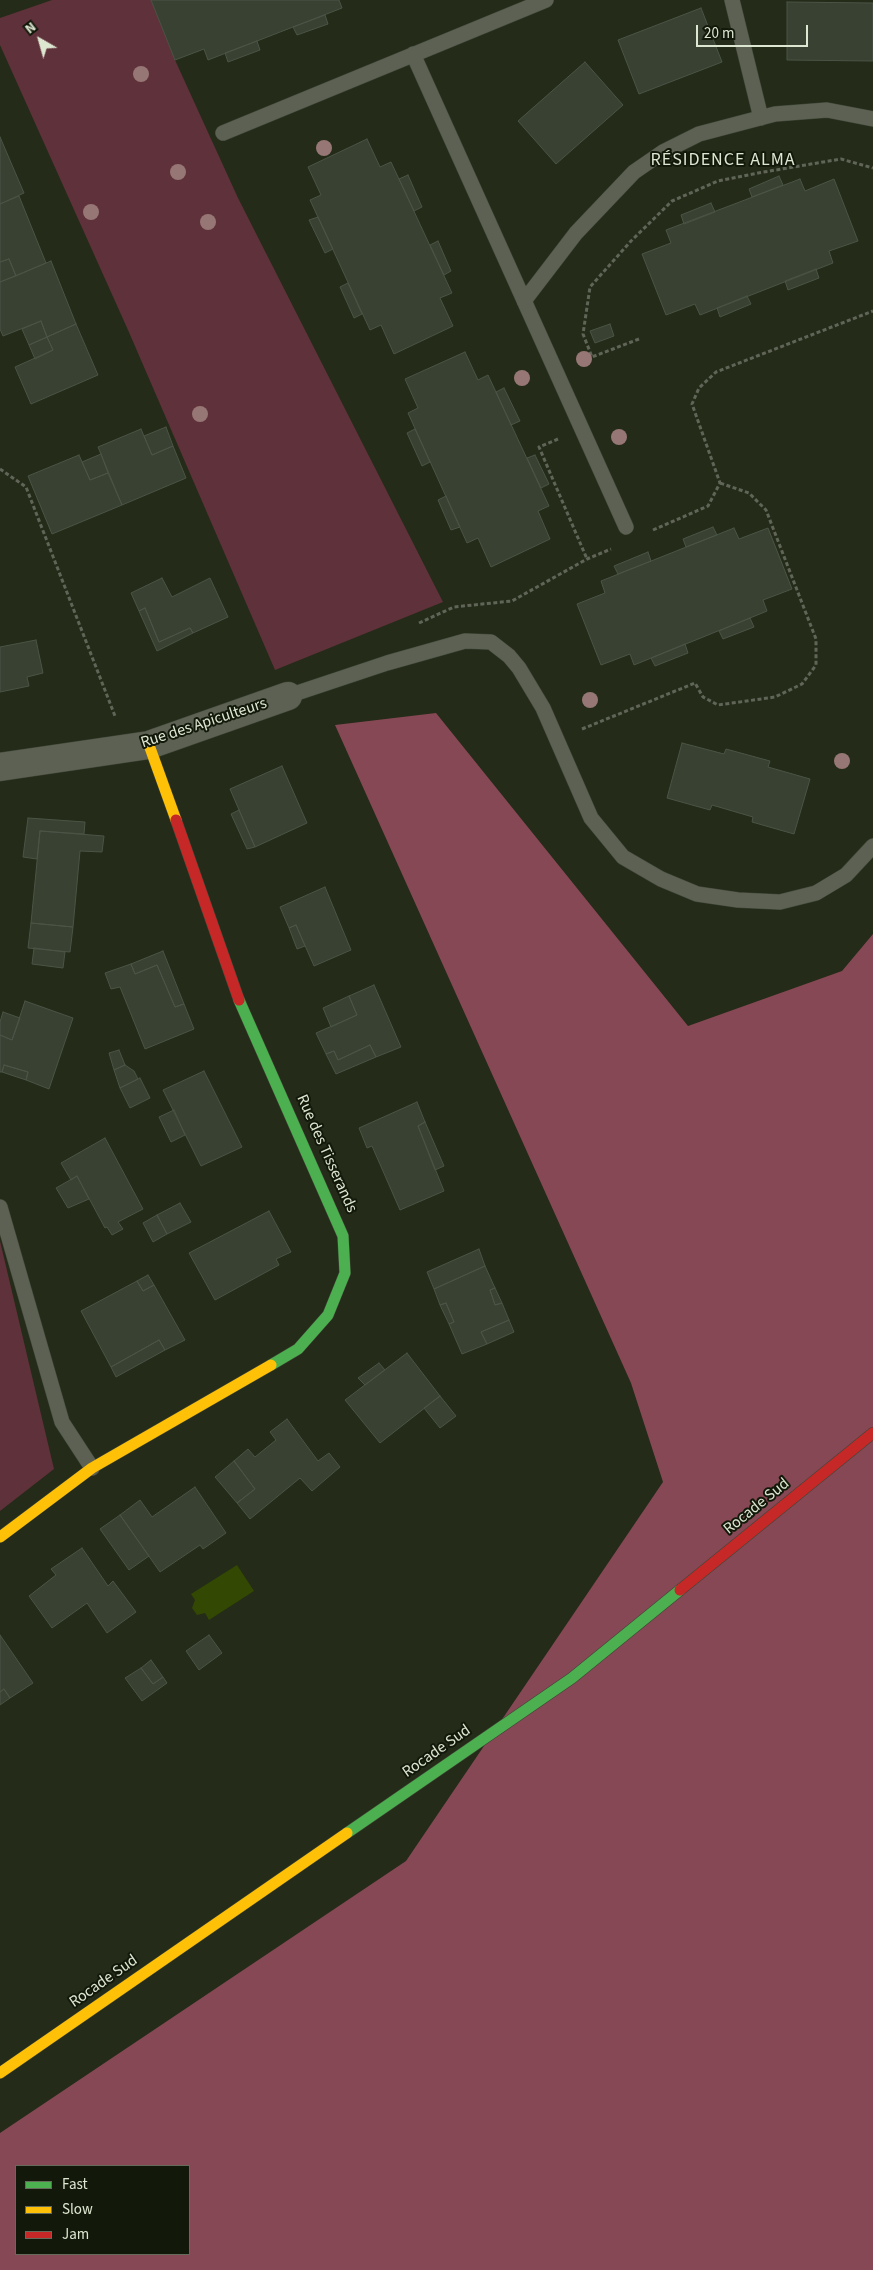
<!DOCTYPE html>
<html>
<head>
<meta charset="utf-8">
<style>
	body { margin:0 }
	#map { position:relative; width:873px; height:2270px; overflow:hidden; background:#242b18; font-family:"Source Sans 3",sans-serif }
	canvas { display:block }
	.legend { position:absolute; left:15px; top:2165px; width:175px; height:90px; box-sizing:border-box; background:#13190a; border:1px solid #646b5a; margin:0; padding:6px 9px; list-style:none; font-size:15px; color:#dde6d1 }
	.legend li { display:flex; align-items:center; gap:10px; height:25px }
	.legend b { width:25px; border:1px solid #646b5a }
	.north { position:absolute; left:15px; top:15px; width:50px; height:50px; -webkit-text-stroke:4px #13190a; paint-order:stroke; rotate:322deg; font-size:14px; font-weight:700; line-height:20px; text-align:center; color:#dde6d1 }
	.north::after { content:''; display:block; margin:auto; width:18px; height:22px; background:#dde6d1; clip-path:polygon(50% 0,100% 100%,50% 72%,0 100%) }
	.scale { position:absolute; left:696px; top:25px; width:112px; height:22px; box-sizing:border-box; border:2px solid #dde6d1; border-top:0; padding-left:6px; font-size:15px; line-height:18px; white-space:nowrap; color:#dde6d1; -webkit-text-stroke:4px #13190a; paint-order:stroke }
</style>
</head>
<body>
<div id="map">
<canvas width="873" height="2270"></canvas>
<ul class="legend">
<li><b style="height:6px;background:#4caf50"></b>Fast</li>
<li><b style="height:6px;background:#ffc107"></b>Slow</li>
<li><b style="height:6px;background:#c62828"></b>Jam</li>
</ul>
<div class="north">N</div>
<div class="scale">20 m</div>
</div>
<script>
const g = document.querySelector('canvas').getContext('2d');
g.lineJoin = 'round';
function fill(path, color) {
  g.fillStyle = color;
  g.fill(path, 'evenodd');
}
function poly(rows) {
  const path = new Path2D();
  for (const r of rows) {
    path.moveTo(r[0], r[1]);
    for (let i = 2; i < r.length; i += 2) path.lineTo(r[i], r[i + 1]);
  }
  return path;
}
function stroke(path, color, width, dash) {
  g.strokeStyle = color;
  g.lineWidth = width;
  g.lineCap = dash ? 'butt' : 'round';
  g.setLineDash(dash || []);
  g.stroke(path);
}
function drawText(font, color, halo, rows, align = 'center') {
  g.font = font + ' "Source Sans 3",sans-serif';
  g.lineWidth = 4;
  g.setLineDash([]);
  g.textBaseline = 'middle';
  g.strokeStyle = halo;
  g.fillStyle = color;
  for (const [text, x, y, turn = 0] of rows) {
    g.save();
    g.translate(x, y);
    g.rotate((+turn || 0) * Math.PI / 180);
    g.textAlign = isNaN(turn) ? turn : align;
    if (halo) g.strokeText(text, 0, 0);
    g.fillText(text, 0, 0);
    g.restore();
  }
}
fill(poly([
	[52,0,151,0,175,60,238,198,443,602,275,670,128,330,0,45,0,18],
	[0,1241,54,1469,0,1511]
]), '#5f313a');
fill(poly([
	[436,713,688,1026,842,971,873,934,873,2270,0,2270,0,2133,406,1861,663,1482,631,1383,335,725],
	[16,2166,189,2166,189,2254,16,2254]
]), '#864855');
fill(poly([
	[237,1565,254,1591,209,1620,205,1613,197,1615,192,1608,195,1600,191,1594]
]), '#334803');
const building = poly([
	[151,0,339,0,342,8,208,60,204,49,175,60,151,0],
	[787,2,873,3,873,61,787,60,787,2],
	[701,8,722,62,639,94,618,40,701,8],
	[325,15,328,24,297,35,293,27,325,15],
	[257,41,260,50,228,62,225,53,257,41],
	[585,62,623,105,556,164,518,121,585,62],
	[0,137,24,193,0,204,0,137],
	[367,139,380,167,391,162,452,293,440,298,453,326,394,354,381,325,370,330,310,200,321,195,308,167,367,139],
	[408,175,422,207,414,211,399,179,408,175],
	[779,176,783,185,752,197,749,189,779,176],
	[800,179,805,191,834,179,858,241,829,251,833,263,700,315,695,304,666,315,642,254,671,243,666,230,800,179],
	[19,196,46,263,16,276,9,259,0,262,0,204,19,196],
	[711,203,715,212,684,224,681,215,711,203],
	[318,217,333,249,325,253,309,220,318,217],
	[438,241,451,271,444,275,430,245,438,241],
	[9,259,16,276,0,282,0,262,9,259],
	[51,261,76,324,47,337,41,321,3,336,0,329,0,282,51,261],
	[816,269,819,278,788,290,785,281,816,269],
	[348,283,362,314,354,318,340,287,348,283],
	[747,296,751,304,720,317,717,308,747,296],
	[41,321,47,337,29,345,22,329,41,321],
	[76,324,98,375,31,404,15,367,53,350,47,337,76,324],
	[610,324,614,336,595,343,590,331,610,324],
	[47,337,53,350,35,359,29,345,47,337],
	[465,352,478,380,488,375,549,506,538,511,550,539,491,567,478,538,467,543,408,413,418,408,405,379,465,352],
	[504,388,520,421,511,425,496,392,504,388],
	[166,427,173,446,152,455,144,436,166,427],
	[141,429,152,455,173,446,186,478,122,505,98,447,141,429],
	[415,429,430,462,422,466,407,433,415,429],
	[101,454,108,473,90,480,82,462,101,454],
	[79,455,90,480,108,473,122,505,52,534,28,476,79,455],
	[535,455,549,484,541,488,527,458,535,455],
	[446,496,460,527,451,530,438,500,446,496],
	[713,527,717,535,686,547,683,539,713,527],
	[734,528,739,539,768,528,792,589,763,600,767,611,750,618,634,665,630,654,601,665,577,604,605,593,601,581,734,528],
	[648,552,651,561,618,574,614,566,648,552],
	[162,578,172,597,210,578,228,617,193,633,190,628,159,642,145,608,139,611,131,593,162,578],
	[145,608,159,642,190,628,193,633,157,651,139,611,145,608],
	[750,618,754,627,723,639,719,631,750,618],
	[36,640,43,673,27,677,29,686,0,692,0,647,36,640],
	[685,644,688,653,655,666,651,658,685,644],
	[682,743,724,754,726,749,770,761,768,767,810,779,794,834,752,822,753,817,712,805,710,810,667,798,682,743],
	[282,766,307,823,255,847,230,789,282,766],
	[239,810,255,847,247,849,231,814,239,810],
	[28,818,85,822,84,834,40,831,37,859,23,857,28,818],
	[40,831,104,836,102,852,80,851,73,927,31,923,40,831],
	[325,887,351,950,314,966,296,925,289,928,280,907,325,887],
	[31,923,73,927,70,952,28,948,31,923],
	[296,925,305,946,297,949,289,928,296,925],
	[34,948,65,952,63,968,32,964,34,948],
	[163,951,184,1004,175,1007,157,965,135,974,131,964,163,951],
	[131,964,135,974,157,965,175,1007,184,1004,194,1029,145,1049,120,987,111,989,105,973,131,964],
	[374,985,401,1047,376,1057,370,1045,338,1060,334,1051,326,1054,316,1033,357,1015,349,996,374,985],
	[349,996,357,1015,331,1027,323,1008,349,996],
	[25,1001,73,1018,49,1089,26,1080,28,1072,4,1065,2,1072,0,1072,0,1035,12,1040,25,1001],
	[3,1012,20,1018,12,1040,0,1035,0,1022,3,1012],
	[370,1045,376,1057,336,1074,326,1054,334,1051,338,1060,370,1045],
	[119,1050,125,1065,114,1070,109,1053,119,1050],
	[4,1065,28,1072,26,1080,2,1072,4,1065],
	[125,1065,134,1071,138,1079,120,1088,114,1070,125,1065],
	[204,1071,242,1147,201,1166,163,1090,204,1071],
	[140,1078,150,1098,130,1108,120,1088,140,1078],
	[417,1102,425,1122,418,1126,444,1191,400,1210,372,1146,367,1148,359,1128,417,1102],
	[174,1110,185,1135,171,1142,159,1117,174,1110],
	[425,1122,444,1166,435,1170,418,1126,425,1122],
	[105,1138,143,1209,118,1222,123,1229,112,1235,107,1227,105,1228,77,1176,71,1180,61,1163,105,1138],
	[77,1176,89,1199,68,1208,56,1188,77,1176],
	[180,1203,191,1222,167,1234,157,1215,180,1203],
	[269,1211,291,1252,276,1259,279,1265,215,1300,189,1253,269,1211],
	[157,1215,167,1234,153,1242,143,1223,157,1215],
	[479,1249,485,1266,434,1289,427,1272,479,1249],
	[485,1266,495,1288,490,1290,495,1305,502,1303,509,1320,481,1332,487,1344,462,1354,449,1324,454,1322,446,1303,440,1305,434,1289,485,1266],
	[148,1275,154,1285,143,1291,137,1281,148,1275],
	[137,1281,143,1291,154,1285,185,1340,165,1350,159,1340,111,1367,81,1311,137,1281],
	[495,1288,502,1303,495,1305,490,1290,495,1288],
	[446,1303,454,1322,449,1324,440,1305,446,1303],
	[509,1320,514,1332,487,1344,481,1332,509,1320],
	[159,1340,165,1350,116,1377,111,1367,159,1340],
	[407,1353,440,1396,380,1443,345,1400,407,1353],
	[379,1363,385,1370,365,1385,358,1378,379,1363],
	[440,1396,456,1416,440,1428,424,1408,440,1396],
	[287,1419,318,1461,329,1453,340,1467,312,1491,300,1478,250,1519,237,1503,255,1489,234,1461,248,1449,255,1457,276,1440,270,1432,287,1419],
	[234,1461,255,1489,237,1503,215,1477,234,1461],
	[195,1487,226,1533,203,1549,200,1545,160,1572,120,1515,140,1500,152,1517,195,1487],
	[120,1515,149,1556,129,1570,100,1529,120,1515],
	[82,1548,108,1586,113,1581,136,1612,107,1633,87,1603,52,1628,29,1596,56,1575,51,1569,82,1548],
	[0,1635,33,1683,10,1698,4,1689,0,1692,0,1635],
	[209,1635,222,1653,199,1670,186,1651,209,1635],
	[151,1660,163,1677,153,1684,141,1668,151,1660],
	[141,1668,153,1684,163,1677,167,1683,142,1701,125,1678,141,1668],
	[4,1689,10,1698,0,1705,0,1692,4,1689]
]);
fill(building, '#384132');
stroke(building, '#4b5446', 1);
const lane = poly([
	[732,0,761,118],
	[413,54,626,527],
	[223,133,546,0],
	[524,301,576,233,634,172,663,152,699,134,775,114,827,110,873,119],
	[288,696,387,663,465,641,491,642,509,656,519,668,543,708,591,818,623,857,661,879,697,894,738,900,780,902,816,893,846,875,873,846],
	[0,1207,62,1422,92,1468]
]);
const street = poly([
	[0,767,149,745,288,696]
]);
const fast = poly([
	[239,1000,343,1236,345,1273,328,1315,298,1349,271,1365],
	[347,1833,572,1678,680,1590]
]);
const slow = poly([
	[149,745,176,820],
	[0,1537,92,1468,271,1365],
	[0,2073,347,1833]
]);
const jam = poly([
	[176,820,239,1000],
	[680,1590,873,1433]
]);
stroke(lane, '#3f4536', 16);
stroke(street, '#3f4536', 29);
stroke(fast, '#3f4536', 12);
stroke(slow, '#3f4536', 12);
stroke(jam, '#3f4536', 12);
stroke(poly([
	[639,339,592,357,583,334,590,287,631,241,672,201,718,181,758,173,841,159,873,168],
	[558,439,539,447,587,559],
	[0,469,26,487,115,716],
	[653,530,708,506,720,483,692,404,699,388,716,372,873,311],
	[419,623,454,607,512,601,587,559,611,549],
	[582,729,695,683,703,697,718,705,775,697,802,684,816,665,816,639,766,510,749,493,720,483]
]), '#606558', 3, [4, 2.5]);
stroke(lane, '#5c6154', 15);
stroke(street, '#5c6154', 28);
stroke(fast, '#4caf50', 11);
stroke(slow, '#ffc107', 11);
stroke(jam, '#c62828', 11);
g.fillStyle = '#977775';
for (const [x, y] of [
	[141,74],
	[324,148],
	[178,172],
	[91,212],
	[208,222],
	[584,359],
	[522,378],
	[200,414],
	[619,437],
	[590,700],
	[842,761]
]) {
  g.beginPath();
  g.arc(x, y, 8, 0, 2 * Math.PI);
  g.fill();
}
drawText('16px', '#dde6d1', '#13190a', [
	["Rue des Apiculteurs",204,724,-18],
	["Rue des Tisserands",326,1154,66],
	["Rocade Sud",757,1507,-39],
	["Rocade Sud",437,1752,-35],
	["Rocade Sud",104,1982,-35]
]);
g.letterSpacing = '1px';
drawText('18px', '#dde6d1', '#13190a', [
	["RÉSIDENCE ALMA",723,161]
]);
g.letterSpacing = '0px';
</script>
</body>
</html>
